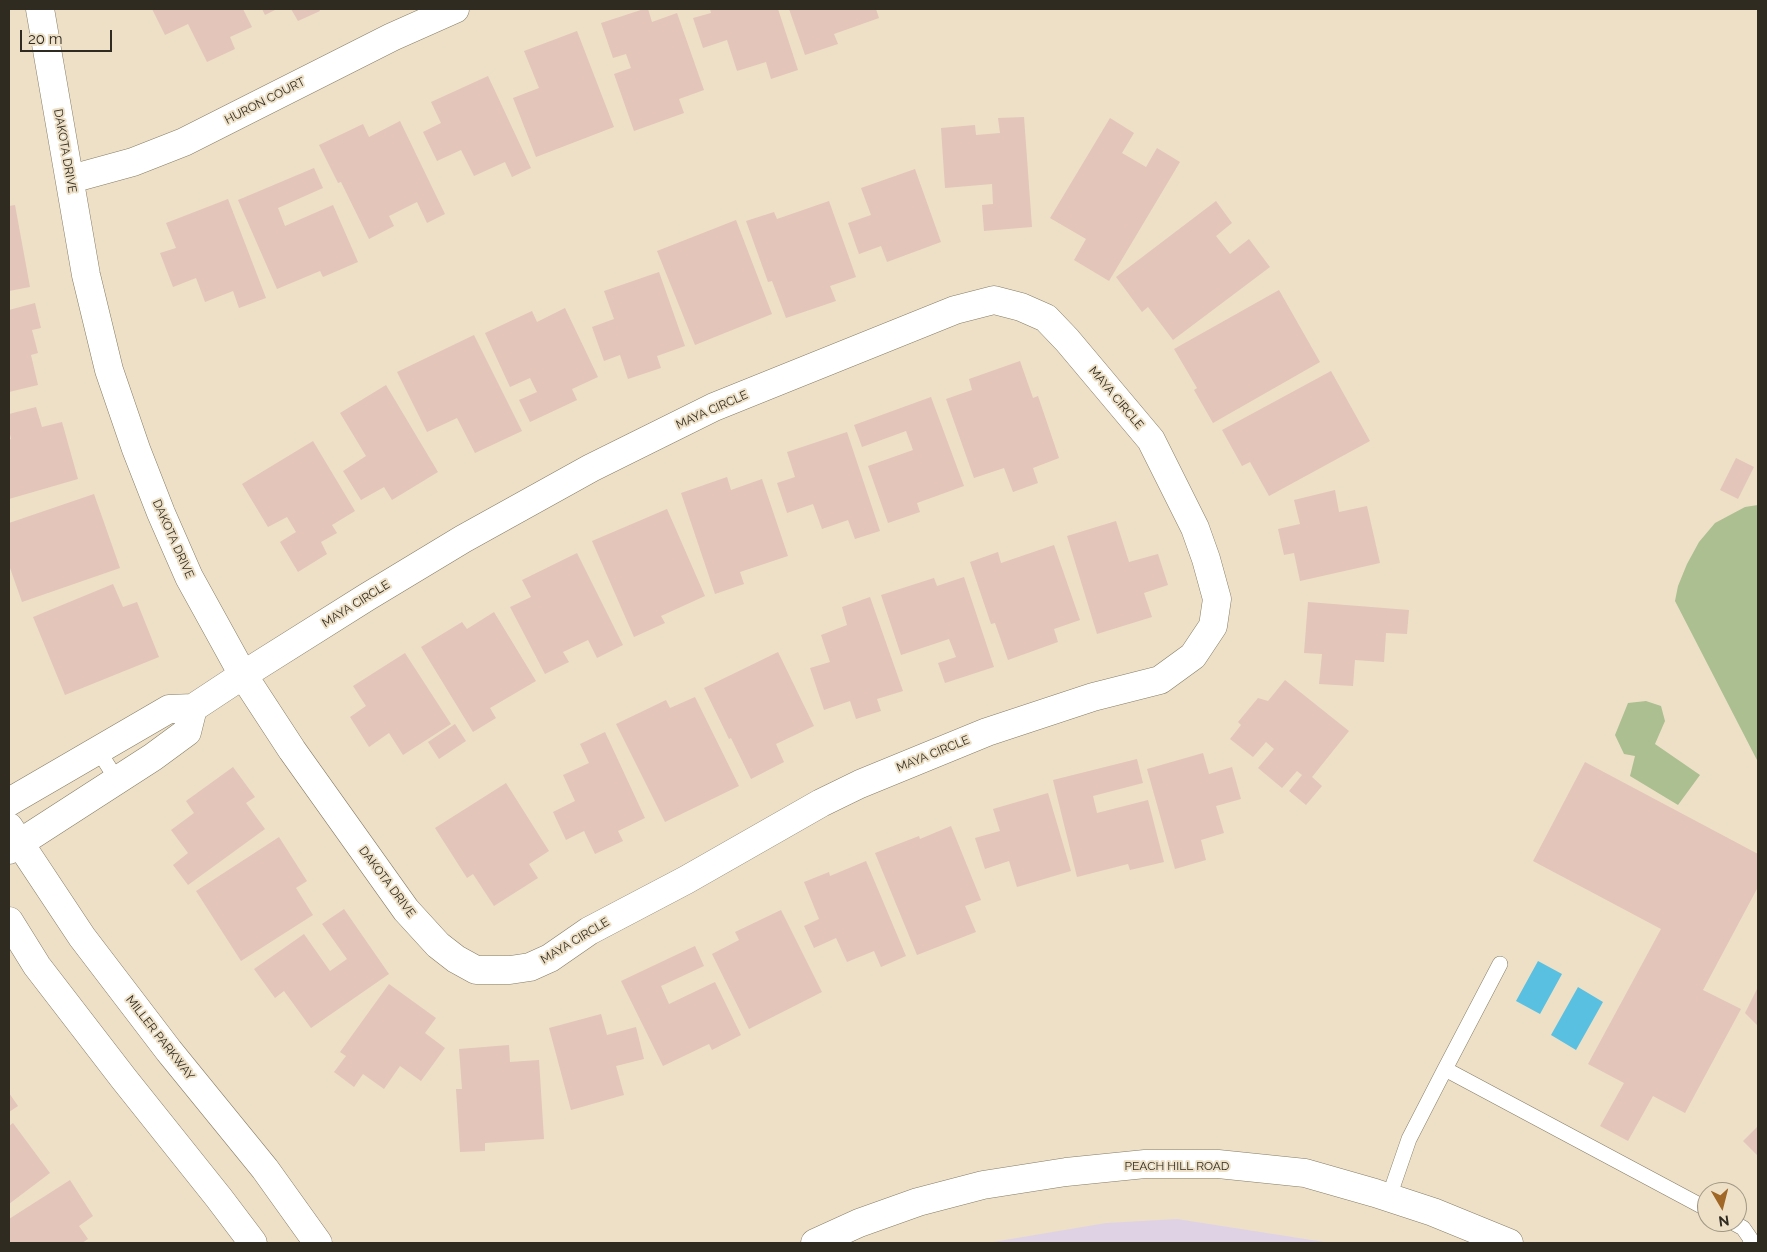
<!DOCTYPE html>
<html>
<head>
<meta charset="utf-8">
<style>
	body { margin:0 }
	#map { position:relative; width:1767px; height:1252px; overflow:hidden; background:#ede0c6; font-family:Raleway,sans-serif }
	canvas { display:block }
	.frame { position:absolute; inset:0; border:10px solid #302b21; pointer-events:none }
	.north { position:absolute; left:1697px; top:1182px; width:50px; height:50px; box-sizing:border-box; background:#ede0c6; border:1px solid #a19884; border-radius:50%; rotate:172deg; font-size:14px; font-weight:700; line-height:20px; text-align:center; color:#302b21 }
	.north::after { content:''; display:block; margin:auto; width:18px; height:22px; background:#a16727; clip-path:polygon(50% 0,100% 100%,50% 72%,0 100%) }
	.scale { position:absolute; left:20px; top:30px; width:92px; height:22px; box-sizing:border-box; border:2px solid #302b21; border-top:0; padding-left:6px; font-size:15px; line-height:18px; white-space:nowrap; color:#302b21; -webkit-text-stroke:4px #ede0c6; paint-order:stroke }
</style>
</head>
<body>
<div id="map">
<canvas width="1767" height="1252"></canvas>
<div class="frame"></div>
<div class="north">N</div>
<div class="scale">20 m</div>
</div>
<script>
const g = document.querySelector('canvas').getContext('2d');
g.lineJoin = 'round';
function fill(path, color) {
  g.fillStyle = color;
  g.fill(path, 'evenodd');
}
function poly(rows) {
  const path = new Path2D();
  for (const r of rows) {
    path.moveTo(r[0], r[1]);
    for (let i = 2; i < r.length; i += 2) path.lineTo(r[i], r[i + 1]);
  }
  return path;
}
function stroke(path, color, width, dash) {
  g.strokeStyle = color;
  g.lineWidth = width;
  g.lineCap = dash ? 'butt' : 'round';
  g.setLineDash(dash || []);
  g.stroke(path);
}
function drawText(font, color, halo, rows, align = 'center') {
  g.font = font + ' Raleway,sans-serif';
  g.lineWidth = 4;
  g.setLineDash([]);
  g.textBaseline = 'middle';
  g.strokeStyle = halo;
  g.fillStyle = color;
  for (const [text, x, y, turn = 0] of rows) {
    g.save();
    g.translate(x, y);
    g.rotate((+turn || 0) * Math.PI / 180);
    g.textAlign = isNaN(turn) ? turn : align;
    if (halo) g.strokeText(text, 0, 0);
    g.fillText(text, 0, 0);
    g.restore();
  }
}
fill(poly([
	[1177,1219,1331,1243,987,1243,1106,1223]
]), '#e0d2e5');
fill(poly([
	[1758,505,1758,762,1675,601,1678,586,1687,564,1699,542,1715,523,1745,507],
	[1646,701,1661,706,1665,721,1655,744,1700,775,1678,805,1630,776,1635,756,1624,754,1615,735,1628,703]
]), '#abbf91');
fill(poly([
	[1538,961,1562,974,1540,1014,1516,1001],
	[1578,987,1603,1002,1576,1050,1551,1035]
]), '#59c0e1');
fill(poly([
	[152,9,243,9,252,27,230,37,235,49,207,62,188,24,165,35],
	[262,9,277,9,265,15],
	[291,9,319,9,320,11,298,21],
	[644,9,648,9,652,22,677,13,704,90,679,99,684,113,634,131,614,74,631,68,626,54,613,58,601,23],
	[710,9,778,9,798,70,771,79,766,62,737,71,727,40,703,48,693,18,711,13],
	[789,9,876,9,879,18,834,34,838,44,805,55],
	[577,31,614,127,536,157,513,98,539,88,524,51],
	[488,76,531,168,512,177,505,162,474,176,461,150,437,161,423,132,441,123,431,102],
	[1024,117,1032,227,984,231,982,205,993,204,992,184,945,188,941,128,975,125,976,135,1000,133,998,118],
	[1110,118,1134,133,1122,153,1146,167,1157,148,1180,162,1109,281,1074,260,1086,239,1050,218],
	[400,121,445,214,427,223,417,202,389,216,394,226,369,239,341,182,338,183,319,145,363,124,369,137],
	[314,168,323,188,278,208,285,226,333,205,358,262,323,277,320,271,277,289,238,200],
	[915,169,941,242,887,262,881,246,859,254,848,223,871,215,861,188],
	[228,199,266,298,239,308,233,291,205,302,196,278,173,287,160,253,176,248,166,223],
	[829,201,856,277,830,286,836,301,786,318,772,281,768,282,746,221,774,212,777,219],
	[1216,201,1232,223,1216,236,1230,254,1249,239,1270,267,1173,340,1148,307,1142,312,1116,277],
	[15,205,30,287,9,291,9,206],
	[736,220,772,314,695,345,657,251],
	[659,272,685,346,657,356,661,368,628,379,620,355,604,361,592,327,614,319,604,291],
	[1279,290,1320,362,1213,423,1194,390,1197,388,1174,349],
	[35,303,41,328,32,330,38,353,31,355,38,385,9,392,9,310],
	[565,308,598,377,572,389,577,400,530,422,519,400,537,392,530,378,510,387,485,333,532,311,537,322],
	[474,335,522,431,475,453,457,418,427,432,397,372],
	[1020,361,1033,398,1038,396,1059,458,1033,468,1038,483,1013,492,1004,468,974,478,946,399,972,390,969,379],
	[1331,371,1370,441,1269,496,1250,462,1242,466,1222,430],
	[386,385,438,472,392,500,384,487,361,500,343,471,366,456,340,413],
	[931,397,964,486,917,503,920,512,888,523,868,466,913,450,906,431,862,447,854,425],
	[36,407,42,427,62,422,78,479,9,499,9,440,11,439,9,430,9,414],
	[847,432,880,531,855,539,848,520,822,529,813,504,787,513,777,483,795,477,787,452],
	[313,441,355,511,332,525,337,533,321,542,327,554,298,572,280,542,296,532,287,517,268,527,242,484],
	[1736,458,1754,467,1738,499,1720,490],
	[727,477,731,490,762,479,788,556,740,572,744,584,715,594,681,493],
	[1335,490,1339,512,1367,506,1380,563,1300,581,1294,553,1284,555,1278,529,1300,524,1294,500],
	[94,494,120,568,22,602,9,565,9,523],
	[667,509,705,596,661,616,665,623,634,637,592,541],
	[1116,521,1129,562,1158,554,1168,585,1144,593,1152,617,1097,634,1067,536],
	[1054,545,1080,620,1054,629,1058,642,1008,660,995,623,991,624,970,562,998,552,1001,563],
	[577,553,623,645,597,658,588,640,563,652,569,662,545,674,510,607,531,597,522,580],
	[964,577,994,667,945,683,938,663,956,657,949,639,901,655,881,595,934,578,937,586],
	[113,584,123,607,137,602,159,657,65,695,33,617],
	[870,597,903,691,877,699,881,711,856,719,850,701,824,710,810,668,830,662,821,635,847,625,842,607],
	[1308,602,1409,610,1407,634,1386,633,1384,662,1355,660,1353,686,1319,684,1322,654,1304,653],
	[494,612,536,681,490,708,496,718,473,732,421,647,462,622,467,629],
	[778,652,814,726,776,744,784,762,751,779,731,738,729,739,704,688],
	[405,653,451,724,403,755,389,733,369,747,350,717,366,706,353,686],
	[1285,680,1349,731,1312,777,1322,786,1306,805,1289,791,1302,775,1297,771,1282,788,1258,768,1274,749,1266,742,1253,757,1230,739,1241,725,1238,722,1258,698,1268,701],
	[695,697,739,786,665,822,616,724,666,700,670,708],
	[455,724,466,741,439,759,428,742],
	[605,732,645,818,618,831,623,841,595,854,584,831,566,840,553,812,575,801,563,775,589,763,580,744],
	[1203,753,1209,774,1232,767,1241,799,1216,806,1224,833,1201,840,1206,860,1175,869,1147,769],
	[1137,759,1143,783,1093,796,1097,813,1148,800,1164,862,1130,870,1128,864,1077,877,1053,780],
	[1585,762,1758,854,1758,887,1703,990,1741,1009,1685,1113,1653,1096,1628,1141,1600,1126,1624,1083,1588,1064,1661,929,1533,861],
	[233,767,255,797,246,803,265,829,188,885,173,865,188,853,171,830,194,813,186,801],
	[506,783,549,851,529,864,538,878,494,906,473,874,467,878,435,828],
	[1048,793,1071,871,1017,887,1009,861,985,869,975,838,1000,831,993,809],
	[951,826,981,900,965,906,976,932,917,955,875,853,919,836,920,839],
	[279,837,307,881,296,888,313,915,241,961,196,891],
	[866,861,906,956,881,967,874,951,847,962,836,938,814,948,804,926,819,919,804,882,829,872,830,876],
	[344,909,389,974,311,1028,284,991,275,998,254,969,304,934,330,971,347,959,322,924],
	[781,910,822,992,749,1029,712,954,739,940,735,932],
	[695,946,704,966,661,986,669,1004,715,982,741,1035,712,1050,709,1044,663,1066,621,981],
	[389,984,436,1018,425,1033,445,1048,421,1081,400,1066,384,1089,363,1074,354,1087,334,1072,346,1056,340,1052],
	[1758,987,1758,1026,1745,1013],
	[601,1014,607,1035,636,1027,644,1059,616,1066,624,1095,571,1110,549,1028],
	[509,1045,510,1062,539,1060,544,1139,485,1143,485,1151,460,1152,456,1089,462,1089,459,1049],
	[9,1093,18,1106,9,1112],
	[13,1123,50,1173,9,1204,9,1126],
	[1758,1126,1758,1156,1743,1141],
	[70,1180,93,1216,79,1226,88,1239,82,1243,9,1243,9,1219]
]), '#e3c5ba');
const service = poly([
	[98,750,117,780],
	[1445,1069,1500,964],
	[1389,1197,1409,1139,1445,1069,1707,1209],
	[1732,1222,1743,1228,1750,1238,1751,1243]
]);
const minor = poly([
	[71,179,133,162,184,142,392,37,455,9],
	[9,802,169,709,193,708,243,675,367,597,463,539,591,468,714,407,955,310,994,300,1021,307,1046,318,1067,340,1151,440,1195,528,1206,559,1217,599,1213,626,1193,656,1160,680,1093,697,987,732,860,784,821,803,686,880,589,931,550,958,530,967,510,970,476,970,456,959,438,945,406,910,292,750,243,675,189,577,161,513,136,449,109,370,86,275,40,9],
	[9,850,153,757,187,732,193,708]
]);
const tertiary = poly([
	[9,827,82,937,169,1051,265,1169,318,1243],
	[9,921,37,966,124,1079,219,1198,253,1243],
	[815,1243,859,1223,918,1202,983,1185,1066,1172,1145,1164,1218,1164,1305,1173,1375,1193,1433,1212,1509,1243]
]);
stroke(service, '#867b63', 16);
stroke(minor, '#867b63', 29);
stroke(tertiary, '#867b63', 29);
stroke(service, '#fff', 15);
stroke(minor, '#fff', 28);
stroke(tertiary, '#fff', 28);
drawText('12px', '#302b21', '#ede0c6', [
	["HURON COURT",265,101,-27],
	["DAKOTA DRIVE",65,151,80],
	["MAYA CIRCLE",1116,398,50],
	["MAYA CIRCLE",712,410,-24],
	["DAKOTA DRIVE",173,539,66],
	["MAYA CIRCLE",356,604,-32],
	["MAYA CIRCLE",933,754,-22],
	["DAKOTA DRIVE",387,882,53],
	["MAYA CIRCLE",575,941,-31],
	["MILLER PARKWAY",160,1038,52],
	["PEACH HILL ROAD",1177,1166]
]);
</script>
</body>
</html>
